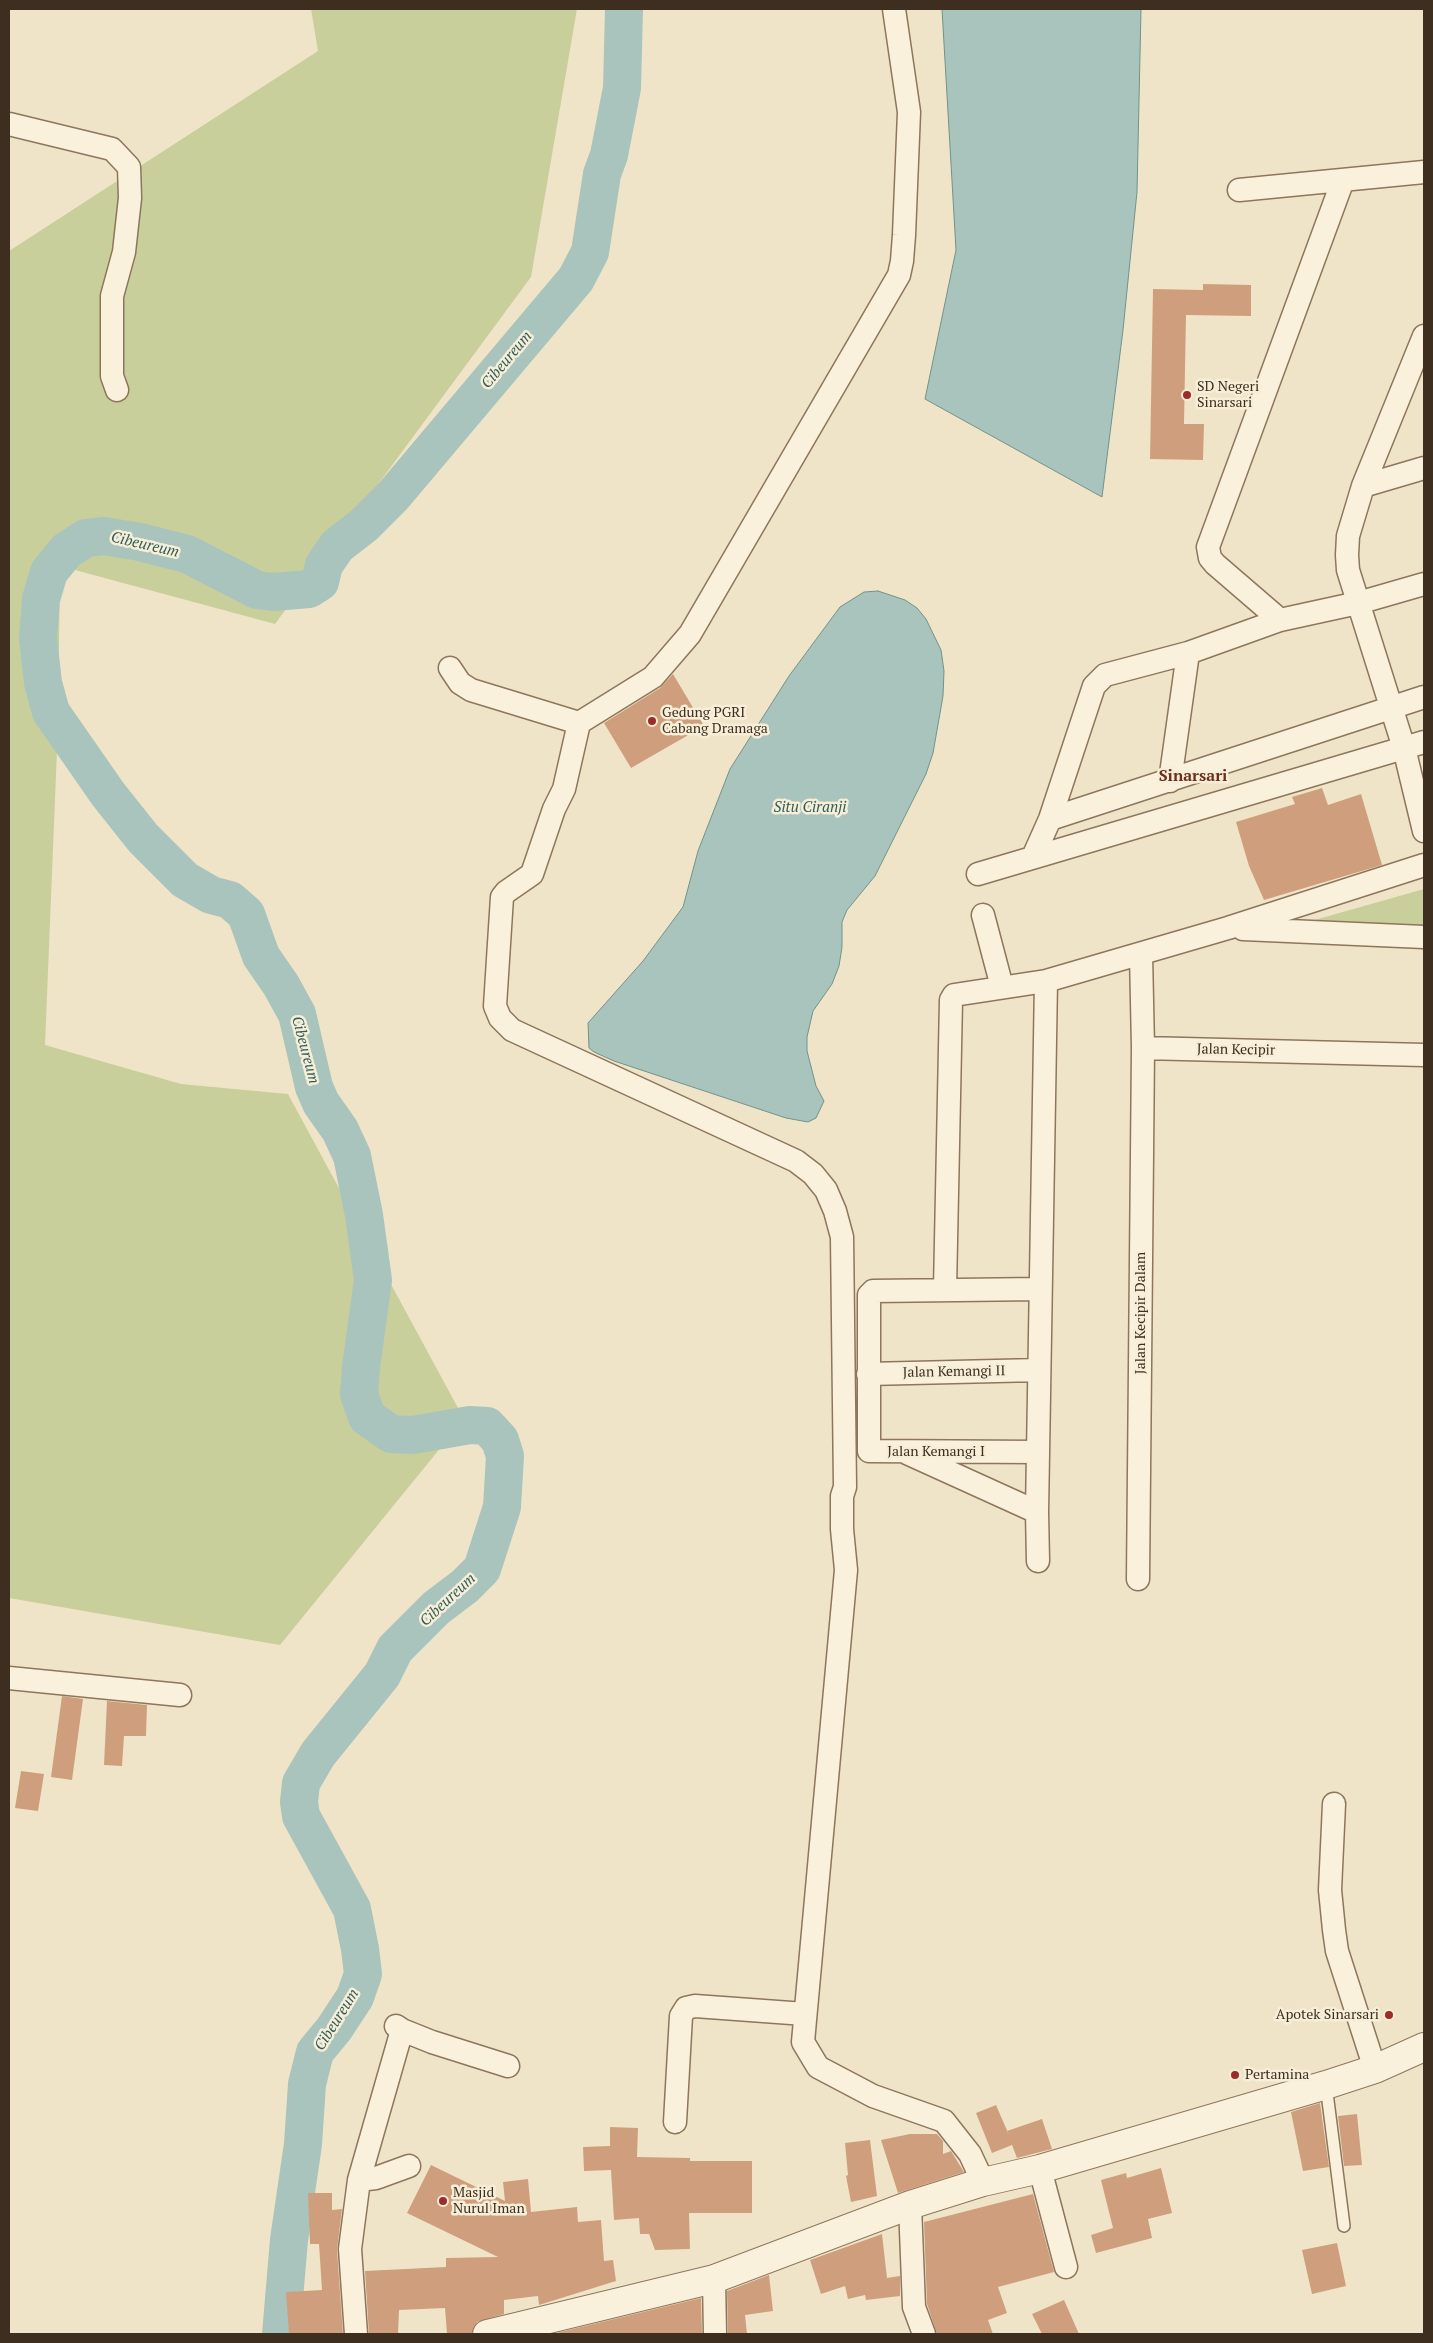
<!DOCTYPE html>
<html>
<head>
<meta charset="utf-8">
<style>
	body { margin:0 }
	#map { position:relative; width:1433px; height:2343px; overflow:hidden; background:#f0e4c8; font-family:"PT Serif",serif }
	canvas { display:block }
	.frame { position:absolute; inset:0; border:10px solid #3d2e20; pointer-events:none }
</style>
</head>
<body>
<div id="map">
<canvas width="1433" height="2343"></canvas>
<div class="frame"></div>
</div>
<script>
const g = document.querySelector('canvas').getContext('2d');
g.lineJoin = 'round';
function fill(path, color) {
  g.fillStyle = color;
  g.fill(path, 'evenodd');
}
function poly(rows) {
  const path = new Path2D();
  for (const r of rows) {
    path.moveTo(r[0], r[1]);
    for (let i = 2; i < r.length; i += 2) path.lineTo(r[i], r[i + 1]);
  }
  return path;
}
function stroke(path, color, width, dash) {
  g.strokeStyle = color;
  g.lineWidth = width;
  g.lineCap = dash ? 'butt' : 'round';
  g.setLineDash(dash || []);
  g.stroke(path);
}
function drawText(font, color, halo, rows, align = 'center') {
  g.font = font + ' "PT Serif",serif';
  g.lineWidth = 5;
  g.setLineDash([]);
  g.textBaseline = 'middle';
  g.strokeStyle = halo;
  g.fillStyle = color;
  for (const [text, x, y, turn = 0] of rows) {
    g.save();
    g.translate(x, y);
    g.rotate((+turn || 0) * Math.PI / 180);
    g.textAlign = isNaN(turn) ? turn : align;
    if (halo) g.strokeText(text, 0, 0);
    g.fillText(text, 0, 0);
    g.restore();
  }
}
fill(poly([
	[311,9,577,9,531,277,275,624,60,566,58,726,45,1045,181,1084,288,1094,464,1419,280,1645,9,1598,9,251,318,51],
	[1424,889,1424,933,1304,923]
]), '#c9cf9b');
const water = poly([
	[942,9,1141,9,1137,192,1123,330,1102,497,925,399,956,250,942,9],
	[878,591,905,600,917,608,926,619,941,650,944,671,943,696,933,753,926,774,875,876,847,910,842,922,842,947,839,966,832,984,813,1011,807,1037,807,1051,816,1086,824,1101,816,1118,808,1122,786,1118,614,1061,594,1052,589,1048,588,1023,643,961,683,907,698,851,730,769,789,676,840,607,864,592,878,591]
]);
fill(water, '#a9c4bc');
stroke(water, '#6f938a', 1);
stroke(poly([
	[281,2334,289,2240,303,2144,307,2084,315,2052,334,2029,355,1997,363,1974,360,1949,352,1909,301,1816,299,1802,301,1783,318,1754,382,1675,395,1649,436,1608,465,1586,482,1569,502,1507,505,1456,500,1440,487,1426,470,1425,413,1435,391,1434,367,1417,359,1394,361,1367,373,1280,364,1215,352,1156,340,1130,321,1103,314,1087,297,1014,281,985,261,956,246,914,230,900,211,895,185,880,143,838,108,794,51,712,43,683,38,638,41,599,49,572,66,551,86,538,104,536,140,542,187,554,257,590,274,592,309,589,320,582,324,565,337,546,364,525,393,496,576,279,590,252,602,174,609,155,622,88,624,9]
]), '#a9c4bc', 38);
fill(poly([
	[1203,284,1251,285,1251,316,1186,315,1184,424,1204,424,1203,460,1150,459,1153,289,1203,290],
	[673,674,704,726,631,768,604,723,660,688],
	[1322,788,1328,805,1361,794,1382,865,1264,900,1249,866,1236,822,1295,804,1292,797],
	[62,1696,83,1699,72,1780,51,1777],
	[107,1701,147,1705,146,1736,124,1736,122,1766,104,1765],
	[21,1771,44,1774,38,1811,15,1808],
	[1320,2103,1329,2167,1303,2171,1291,2112],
	[996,2105,1009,2135,1007,2131,1042,2119,1052,2149,1017,2158,1012,2145,992,2153,976,2113],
	[1357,2114,1362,2165,1344,2166,1338,2116],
	[610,2127,638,2128,637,2157,690,2158,690,2161,752,2161,752,2213,689,2213,690,2249,655,2250,649,2234,640,2234,639,2218,614,2220,611,2170,584,2171,583,2147,610,2146],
	[910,2134,937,2134,943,2141,943,2154,951,2151,964,2172,898,2193,881,2140],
	[870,2140,877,2196,851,2202,846,2176,848,2175,845,2143],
	[431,2165,505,2201,503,2182,528,2179,531,2212,577,2207,578,2222,601,2220,604,2261,613,2260,616,2281,539,2305,538,2296,504,2300,504,2314,477,2322,472,2334,447,2334,445,2308,399,2310,398,2334,369,2334,365,2271,446,2267,446,2258,498,2257,407,2213],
	[1161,2168,1172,2213,1148,2219,1152,2238,1096,2253,1091,2235,1113,2228,1101,2180,1126,2173,1127,2178],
	[308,2193,332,2193,332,2210,342,2209,337,2250,343,2334,289,2334,286,2292,322,2290,319,2244,310,2244],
	[1033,2194,1054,2272,998,2287,1007,2313,988,2320,993,2334,937,2334,927,2304,924,2222],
	[882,2234,887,2278,900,2276,900,2296,866,2300,865,2295,848,2299,845,2286,821,2294,810,2260],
	[1337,2243,1346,2286,1312,2294,1302,2250],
	[769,2275,773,2311,745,2315,747,2334,728,2334,727,2291],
	[701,2298,702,2334,552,2334],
	[1064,2300,1079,2334,1042,2334,1032,2314]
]), '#cf9f7d');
const service = poly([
	[1326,2085,1344,2226]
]);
const minor = poly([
	[894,9,909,112,904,235,902,261,899,275,690,634,653,677,579,723,564,789,554,809,532,874,506,892,502,897,495,1006,500,1018,512,1030,796,1161,813,1174,826,1190,835,1211,842,1237,845,1487,842,1496,842,1529,846,1570,803,2042,818,2067,873,2096,944,2121,970,2154,983,2182],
	[9,124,112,149,129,167,130,198,124,252,112,296,112,376,117,390],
	[1239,190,1424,172],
	[1424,336,1363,486,1348,536,1347,555,1348,570,1404,748,1424,831],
	[1363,486,1424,468],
	[1280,620,1215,564,1210,558,1208,547,1343,180],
	[450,668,460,683,471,690,579,723],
	[1170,781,1188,653],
	[1050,819,1424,697],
	[1033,857,1050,819,1094,686,1105,675,1188,653,1280,620,1358,603,1424,584],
	[978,874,1424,742],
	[983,915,1002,987],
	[1243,929,1424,937],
	[1141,954,1143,1048,1424,1055],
	[945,1289,951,1000,954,995,1046,981,1228,928,1424,865],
	[868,1374,1039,1370],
	[1037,1452,869,1451,869,1295,873,1291,1040,1289],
	[907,1453,1037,1512,1046,981],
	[1037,1512,1038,1561],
	[1138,1579,1143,1048],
	[9,1678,180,1695],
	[1334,1804,1330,1890,1334,1930,1337,1951,1375,2069],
	[396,2026,402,2030,432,2042,508,2066],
	[675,2122,681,2016,686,2008,695,2006,805,2014],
	[1040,2169,1066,2267],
	[359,2180,376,2178,409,2166],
	[910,2205,914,2307,924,2334],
	[714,2279,715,2334],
	[356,2334,350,2249,359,2180,402,2030]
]);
const tertiary = poly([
	[487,2334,714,2279,910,2205,983,2182,1040,2169,1326,2085,1375,2069,1424,2047]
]);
stroke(service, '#8d765c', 14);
stroke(minor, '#8d765c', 25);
stroke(tertiary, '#8d765c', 30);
stroke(service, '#faf1dc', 11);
stroke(minor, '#faf1dc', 22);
stroke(tertiary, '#faf1dc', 28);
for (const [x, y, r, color] of [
	[1187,395,5,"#9e2a2b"],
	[652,721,5,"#9e2a2b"],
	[1389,2015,5,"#9e2a2b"],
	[1235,2075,5,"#9e2a2b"],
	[443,2201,5,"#9e2a2b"]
]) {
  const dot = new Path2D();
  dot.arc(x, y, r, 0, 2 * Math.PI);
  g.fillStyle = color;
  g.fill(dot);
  stroke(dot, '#f7eed8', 2);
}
drawText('14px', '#3d2e20', '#f7eed8', [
	["SD Negeri",1197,387],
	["Sinarsari",1197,403],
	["Gedung PGRI",662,713],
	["Cabang Dramaga",662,729],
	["Apotek Sinarsari",1379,2015,"right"],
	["Pertamina",1245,2075],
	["Masjid",453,2193],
	["Nurul Iman",453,2209]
], 'left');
drawText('14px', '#3d2e20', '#f7eed8', [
	["Jalan Kecipir",1236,1050,1],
	["Jalan Kecipir Dalam",1141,1313,-90],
	["Jalan Kemangi II",954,1372,-1],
	["Jalan Kemangi I",936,1452]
]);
drawText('italic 15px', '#2f5d5a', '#f7eed8', [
	["Cibeureum",507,360,-50],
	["Cibeureum",145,545,13],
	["Situ Ciranji",810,808],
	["Cibeureum",305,1050,75],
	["Cibeureum",448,1600,-43],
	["Cibeureum",337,2020,-58]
]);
drawText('bold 16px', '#6b2e1e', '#f7eed8', [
	["Sinarsari",1193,776]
]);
</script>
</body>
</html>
